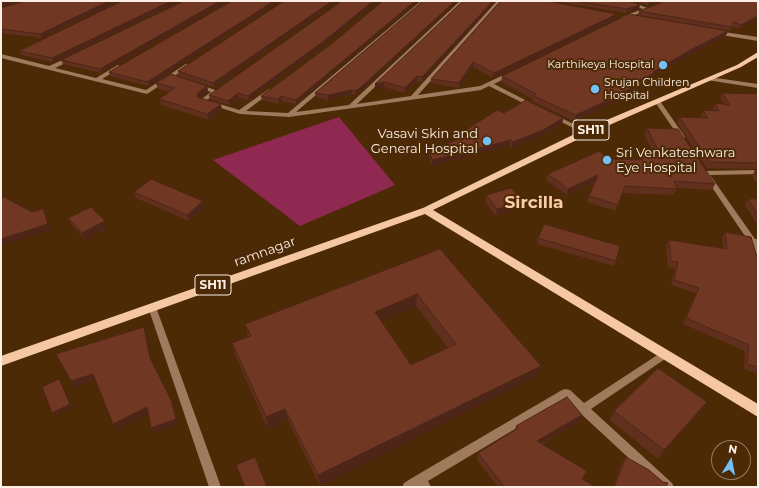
<!DOCTYPE html>
<html>
<head>
<meta charset="utf-8">
<style>
	body { margin:0 }
	#map { position:relative; width:759px; height:488px; overflow:hidden; background:#4d2a06; font-family:Montserrat,sans-serif }
	canvas { display:block }
	.frame { position:absolute; inset:0; border:2px solid #fbefe6; pointer-events:none }
	.north { position:absolute; left:711px; top:440px; width:40px; height:40px; box-sizing:border-box; background:#4d2a06; border:1px solid #937960; border-radius:50%; rotate:10deg; font-size:11px; font-weight:700; line-height:16px; text-align:center; color:#fbefe6 }
	.north::after { content:''; display:block; margin:auto; width:14px; height:18px; background:#74c0f6; clip-path:polygon(50% 0,100% 100%,50% 72%,0 100%) }
</style>
</head>
<body>
<div id="map">
<canvas width="759" height="488"></canvas>
<div class="frame"></div>
<div class="north">N</div>
</div>
<script>
const g = document.querySelector('canvas').getContext('2d');
g.lineJoin = 'round';
function fill(path, color) {
  g.fillStyle = color;
  g.fill(path, 'evenodd');
}
function poly(rows) {
  const path = new Path2D();
  for (const r of rows) {
    path.moveTo(r[0], r[1]);
    for (let i = 2; i < r.length; i += 2) path.lineTo(r[i], r[i + 1]);
  }
  return path;
}
function stroke(path, color, width, dash) {
  g.strokeStyle = color;
  g.lineWidth = width;
  g.lineCap = dash ? 'butt' : 'round';
  g.setLineDash(dash || []);
  g.stroke(path);
}
function drawText(font, color, halo, rows, align = 'center') {
  g.font = font + ' Montserrat,sans-serif';
  g.lineWidth = 4;
  g.setLineDash([]);
  g.textBaseline = 'middle';
  g.strokeStyle = halo;
  g.fillStyle = color;
  for (const [text, x, y, turn = 0] of rows) {
    g.save();
    g.translate(x, y);
    g.rotate((+turn || 0) * Math.PI / 180);
    g.textAlign = isNaN(turn) ? turn : align;
    if (halo) g.strokeText(text, 0, 0);
    g.fillText(text, 0, 0);
    g.restore();
  }
}
fill(poly([
	[339,117,395,185,300,226,213,160]
]), '#8f2951');
fill(poly([
	[421,1,426,1,296,112,349,105,460,1,465,1,357,104,411,96,497,1,502,1,418,95,480,86,510,72,512,73,512,75,494,84,535,105,535,107,531,107,489,86,481,90,289,117,240,114,199,101,211,92,196,87,195,86,198,84,218,91,207,100,239,110,269,89,271,90,271,92,246,111,288,113,421,1],
	[622,1,629,1,650,9,625,19,621,19,621,17,643,9,622,1],
	[717,31,758,37,758,41,715,34,715,32,717,31],
	[1,54,49,66,72,56,75,58,74,59,55,68,96,78,118,65,120,66,120,68,102,79,146,90,186,64,191,65,147,94,1,58,1,54],
	[709,77,758,84,758,88,707,80,706,79,709,77],
	[658,100,660,101,685,137,684,138,680,138,679,137,655,102,658,100],
	[553,114,588,131,589,132,588,133,584,133,551,117,550,116,553,114],
	[758,170,758,174,710,175,755,239,758,239,758,262,754,259,749,242,705,177,708,175,704,175,702,173,706,171,758,170],
	[152,304,155,305,156,307,221,487,209,487,148,307,149,305,152,304],
	[665,350,668,351,670,354,668,357,591,409,672,483,674,487,660,487,565,399,428,481,431,487,402,487,404,483,417,475,562,390,566,389,570,390,584,403,665,350]
]), '#9f7a5c');
fill(poly([
	[758,52,758,57,741,67,589,134,433,210,758,404,758,417,425,214,1,366,1,356,423,208,583,130,737,65,758,52]
]), '#f5c7a2');
fill(poly([
	[119,1,42,38,1,33,1,8],
	[122,1,180,1,53,62,21,55,19,51],
	[184,1,101,73,63,64,61,60],
	[232,1,149,86,110,76,109,72],
	[284,1,337,1,214,87,179,76,178,71],
	[423,1,458,1,360,92,355,95,352,94,328,100,316,97,315,93],
	[463,1,496,1,422,82,417,81,405,93,384,87,375,89],
	[500,1,616,18,493,78,473,67,459,88,431,83,431,79],
	[552,1,629,1,639,9,626,13],
	[634,1,660,1,648,5],
	[758,1,758,19,739,29,732,27,730,31,638,15,639,11],
	[728,31,725,37,690,55,655,75,653,79,634,87,632,93,610,103,610,105,574,121,532,101,533,99,501,82,502,76],
	[324,45,249,100,239,98,229,105,210,99,209,95],
	[330,45,296,104,282,101,278,104,262,100,261,96],
	[156,83,207,86,208,92,200,98,222,110,209,120,161,105,159,99,169,92,158,89],
	[722,93,758,94,758,169,707,168,677,123,679,117,702,118,701,116,703,110,714,111,713,109,715,103,724,104,720,98],
	[504,113,563,118,562,124,542,136,512,147,510,145,432,166,429,156,429,151,467,136,466,135,466,130],
	[647,128,715,184,712,190,677,188,674,195,622,193,615,211,587,202,589,196,595,182,567,195,546,180,548,174,610,159,640,160,642,156,656,157,644,135],
	[755,170,758,170,758,185,752,176],
	[134,192,205,208,189,221,136,198],
	[486,195,522,208,496,216,485,202],
	[748,199,758,199,758,226,745,205],
	[68,218,108,228,85,240,71,224],
	[725,232,758,255,758,374,744,369,745,351,683,324,696,293,671,285,675,268,668,267,666,245,669,240,723,249,722,238],
	[538,238,616,261,614,266,537,244],
	[440,249,541,366,537,377,320,486,288,420,268,429,235,355,232,343,248,337,245,324],
	[416,306,448,348,411,365,381,321],
	[614,411,701,411,658,459,610,420],
	[582,415,580,421,542,444,582,479,596,487,498,487,477,460,478,453,515,430,516,426],
	[626,457,666,487,613,487,622,463]
]), '#602f1d');
fill(poly([
	[8,1,23,1,1,7,1,3],
	[109,1,119,1,42,38,40,34],
	[171,1,180,1,53,62,52,58],
	[220,1,228,1,101,73,100,69],
	[274,1,280,1,149,86,147,82],
	[332,1,337,1,214,87,213,83],
	[373,1,378,1,324,45,249,100,248,96],
	[415,1,419,1,296,104,296,100],
	[455,1,458,1,360,92,355,95,355,91],
	[493,1,496,1,422,82,422,77],
	[649,1,660,1,648,5],
	[640,5,639,9,626,13,627,9],
	[617,14,616,18,493,78,494,73],
	[758,16,758,19,739,29,741,25],
	[728,31,725,37,690,55,655,75,653,79,634,87,632,93,610,103,610,105,574,121,576,115,609,98,628,85,692,49],
	[473,62,473,67,459,88,459,83],
	[417,76,417,81,405,93,405,88],
	[384,82,384,87,375,89,375,84],
	[207,86,208,92,199,99,197,97,198,93],
	[352,90,352,94,328,100,328,95],
	[238,93,239,98,229,105,228,101],
	[281,96,282,101,278,104,278,99],
	[221,104,222,110,209,120,207,114],
	[563,118,562,124,542,136,512,147,513,142],
	[511,140,510,145,432,166,432,160],
	[598,175,596,181,567,195,568,189],
	[203,201,205,208,189,221,187,215],
	[524,202,522,208,496,216,497,209],
	[43,209,46,215,51,230,1,246,1,239],
	[105,221,108,228,85,240,82,233],
	[417,294,416,306,375,324,375,312],
	[144,327,146,334,153,364,150,358],
	[541,366,537,377,320,486,318,475],
	[93,374,97,380,75,388,71,381],
	[59,379,61,382,72,407,55,416,52,413],
	[171,400,174,406,178,425,154,434,151,428],
	[707,402,701,411,658,459,664,450],
	[147,407,150,413,116,430,113,424],
	[285,409,288,420,268,429,266,417],
	[582,415,580,421,535,447,537,441]
]), '#4e2618');
const building = poly([
	[1,1,8,1,1,3,1,1],
	[26,1,109,1,40,34,1,29,1,8,26,1],
	[122,1,171,1,52,58,19,51,122,1],
	[184,1,220,1,100,69,61,60,184,1],
	[232,1,274,1,147,82,109,72,232,1],
	[284,1,332,1,213,83,178,71,284,1],
	[342,1,373,1,324,41,248,96,238,93,228,101,209,95,342,1],
	[383,1,415,1,296,100,281,96,278,99,261,96,330,45,383,1],
	[423,1,455,1,360,88,355,91,352,90,328,95,315,93,423,1],
	[463,1,493,1,422,77,417,76,405,88,384,82,375,84,463,1],
	[501,1,547,1,617,14,494,73,473,62,459,83,431,79,501,1],
	[576,1,629,1,640,5,627,9,576,1],
	[665,1,758,1,758,16,741,25,734,22,731,27,639,11,665,1],
	[629,14,728,31,692,49,653,72,655,73,628,85,634,87,609,98,611,99,576,115,533,96,536,94,502,76,629,14],
	[171,74,207,86,198,93,197,97,221,104,207,114,159,99,175,88,156,83,171,74],
	[722,93,758,94,758,163,710,162,679,117,708,118,703,110,719,111,715,103,730,105,722,93],
	[526,100,563,118,543,130,513,142,511,140,432,160,429,151,474,133,466,130,497,110,504,113,526,100],
	[647,128,678,129,715,184,674,181,677,189,625,186,618,205,589,196,598,175,568,189,548,174,599,151,610,159,643,160,642,156,662,158,647,128],
	[755,170,758,170,758,175,755,170],
	[151,179,203,201,187,215,134,192,151,179],
	[511,188,524,202,497,209,486,195,511,188],
	[4,197,32,212,43,209,48,224,1,239,1,199,4,197],
	[748,199,758,199,758,215,748,199],
	[91,207,105,221,82,233,68,218,91,207],
	[544,224,620,246,616,261,538,238,544,224],
	[725,232,751,237,756,254,758,255,758,367,747,364,749,345,686,318,699,288,674,280,678,262,671,261,669,240,727,249,725,232],
	[440,249,541,366,318,475,285,409,266,417,232,343,251,336,245,324,440,249],
	[417,294,456,344,411,365,375,312,417,294],
	[144,327,150,358,171,400,176,419,151,428,147,407,113,424,93,374,71,381,56,354,144,327],
	[658,368,707,402,664,450,614,411,658,368],
	[59,379,70,404,52,413,42,387,59,379],
	[567,397,582,415,537,441,587,471,582,479,596,487,502,487,503,485,478,453,518,428,516,426,567,397],
	[255,457,267,487,245,487,236,465,255,457],
	[626,457,649,470,663,482,668,483,666,487,614,487,626,457]
]);
fill(building, '#703722');
stroke(building, '#4e2618', 1);
for (const [x, y, r, color] of [
	[663,65,5,"#74c0f6"],
	[595,89,5,"#74c0f6"],
	[487,141,5,"#74c0f6"],
	[607,160,5,"#74c0f6"]
]) {
  const dot = new Path2D();
  dot.arc(x, y, r, 0, 2 * Math.PI);
  g.fillStyle = color;
  g.fill(dot);
  stroke(dot, '#4d2a06', 1.5);
}
drawText('11px', '#fbefe6', '#4d2a06', [
	["Karthikeya Hospital",654,65],
	["Srujan Children",604,83,"left"],
	["Hospital",604,96,"left"]
], 'right');
for (const [x, y, w] of [
	[591,130,36],
	[213,285,36]
]) {
  const box = new Path2D();
  box.roundRect(x - w / 2, y - 10, w, 20, 3);
  g.fillStyle = '#4d2a06';
  g.fill(box);
  stroke(box, '#fbefe6', 1);
}
drawText('bold 12px', '#fbefe6', null, [
	["SH11",591,130],
	["SH11",213,285]
]);
drawText('13px', '#fbefe6', '#4d2a06', [
	["Vasavi Skin and",478,134],
	["General Hospital",478,149],
	["Sri Venkateshwara",616,153,"left"],
	["Eye Hospital",616,168,"left"]
], 'right');
drawText('13px', '#fbefe6', '#4d2a06', [
	["ramnagar",265,252,-20]
]);
drawText('bold 17px', '#facda9', '#4d2a06', [
	["Sircilla",534,203]
]);
</script>
</body>
</html>
